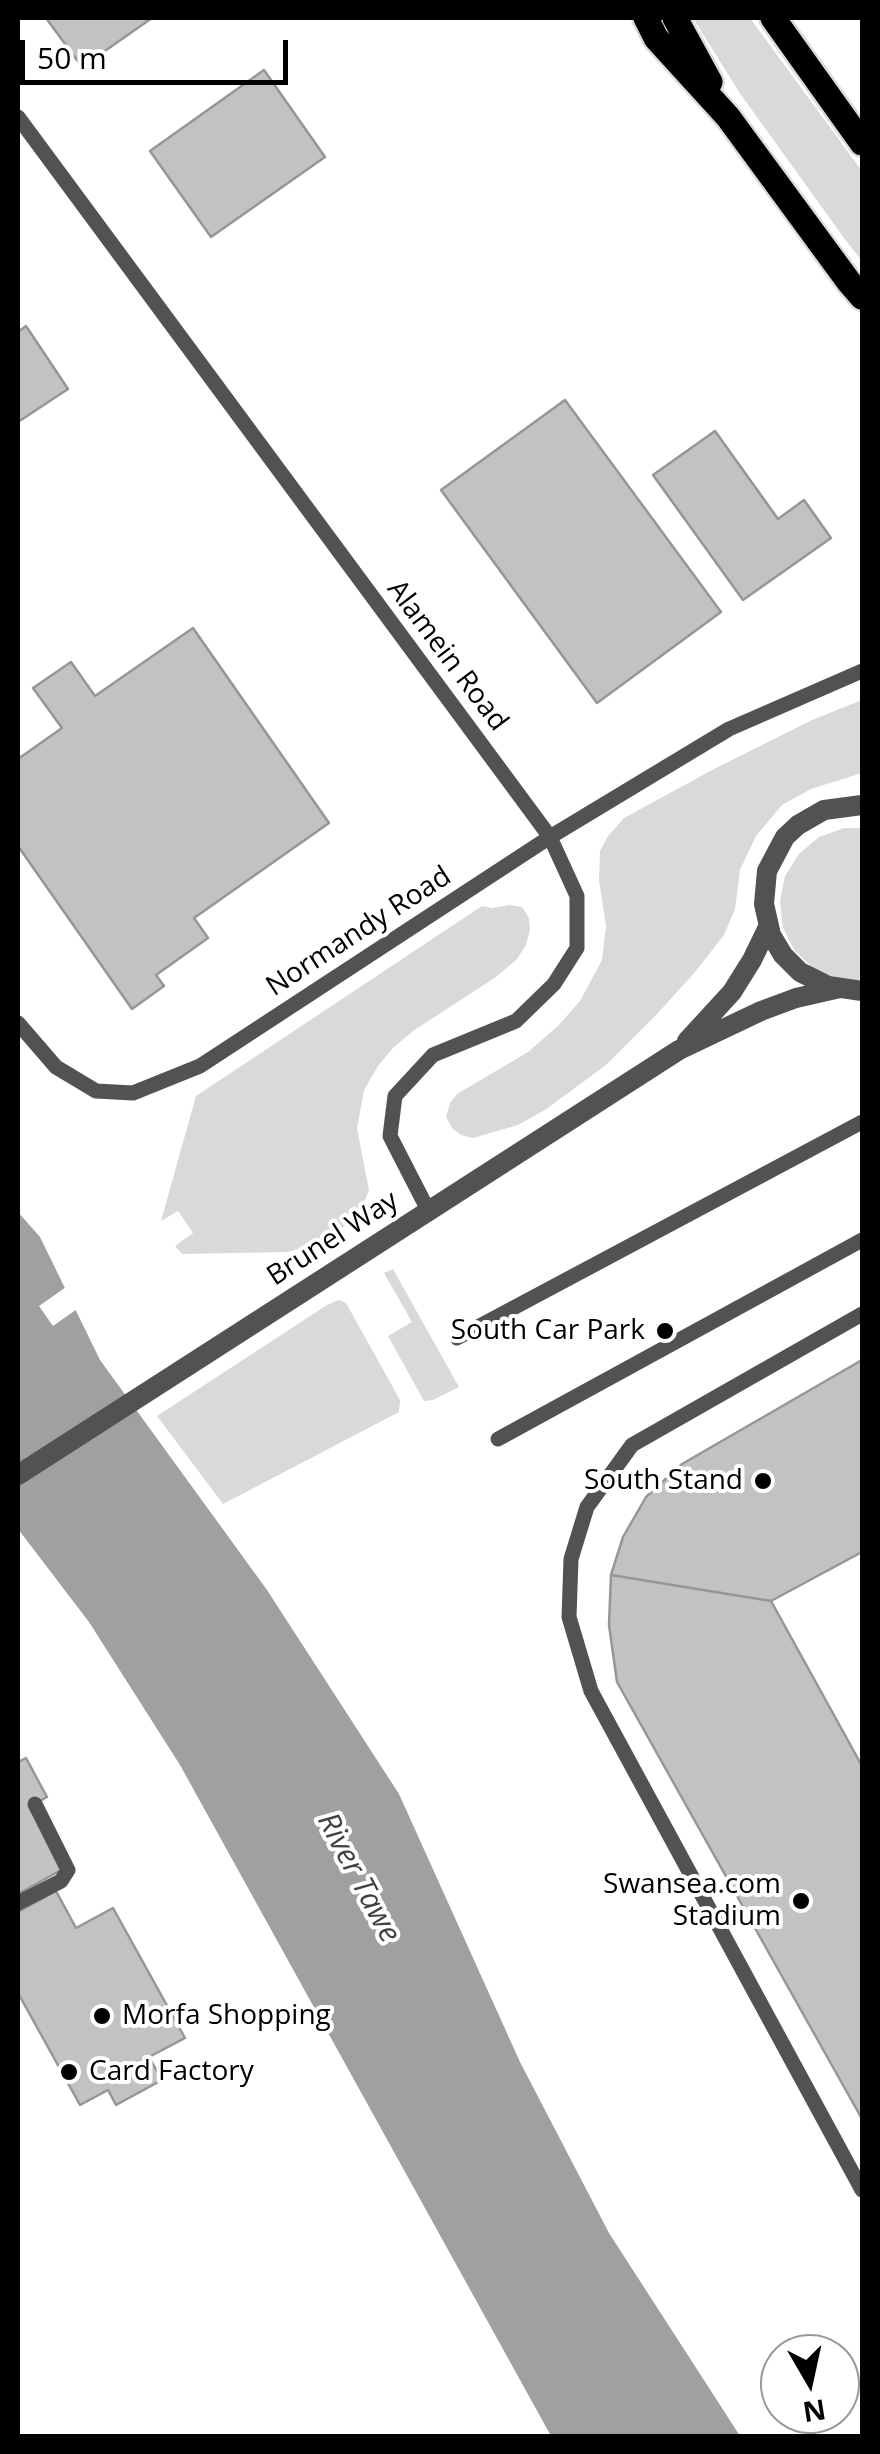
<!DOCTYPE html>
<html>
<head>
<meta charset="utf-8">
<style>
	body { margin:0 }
	#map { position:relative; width:880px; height:2454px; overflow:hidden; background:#fff; font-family:"Open Sans",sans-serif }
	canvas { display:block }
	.frame { position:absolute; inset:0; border:20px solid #000; pointer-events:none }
	.north { position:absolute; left:760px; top:2334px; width:100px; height:100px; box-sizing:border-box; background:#fff; border:2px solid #999; border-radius:50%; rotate:171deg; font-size:28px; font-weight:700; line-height:40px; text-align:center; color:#000 }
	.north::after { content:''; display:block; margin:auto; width:35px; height:45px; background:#000; clip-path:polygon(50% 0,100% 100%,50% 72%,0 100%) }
	.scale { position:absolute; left:20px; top:40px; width:268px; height:45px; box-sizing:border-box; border:5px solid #000; border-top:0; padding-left:12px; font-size:30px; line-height:35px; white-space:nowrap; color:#000; -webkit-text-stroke:8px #fff; paint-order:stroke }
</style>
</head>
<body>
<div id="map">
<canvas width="880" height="2454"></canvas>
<div class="frame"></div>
<div class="north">N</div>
<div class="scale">50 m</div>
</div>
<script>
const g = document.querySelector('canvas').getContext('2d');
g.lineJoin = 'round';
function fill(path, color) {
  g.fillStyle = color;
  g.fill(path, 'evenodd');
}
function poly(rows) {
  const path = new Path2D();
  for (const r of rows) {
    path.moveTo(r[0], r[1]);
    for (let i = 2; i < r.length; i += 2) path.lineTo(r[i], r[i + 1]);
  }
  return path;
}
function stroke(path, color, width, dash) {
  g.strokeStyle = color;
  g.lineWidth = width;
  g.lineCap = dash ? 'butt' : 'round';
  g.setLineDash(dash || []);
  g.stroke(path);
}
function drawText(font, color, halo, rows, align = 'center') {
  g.font = font + ' "Open Sans",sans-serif';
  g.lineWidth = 8;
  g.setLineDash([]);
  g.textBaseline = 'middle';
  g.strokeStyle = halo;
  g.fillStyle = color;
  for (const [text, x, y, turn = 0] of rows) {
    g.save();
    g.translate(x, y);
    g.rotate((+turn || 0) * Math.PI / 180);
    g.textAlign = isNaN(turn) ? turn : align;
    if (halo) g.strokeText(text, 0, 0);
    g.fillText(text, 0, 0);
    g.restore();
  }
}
fill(poly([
	[693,18,750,18,862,171,862,261,844,238,739,92],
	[862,700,862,773,811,789,782,805,756,836,740,870,735,909,724,935,695,972,657,1014,606,1065,545,1110,518,1125,473,1138,461,1135,452,1128,446,1117,450,1103,457,1094,528,1052,558,1026,580,1001,602,960,606,926,599,880,600,851,608,836,624,818,714,769,812,720],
	[844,828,862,828,862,982,838,980,814,969,795,951,783,928,780,902,785,876,799,854,819,837],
	[509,905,522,907,529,918,530,930,526,945,517,959,496,977,413,1031,393,1048,378,1066,364,1090,357,1128,369,1190,362,1208,348,1224,315,1245,287,1252,182,1254,175,1246,193,1233,178,1211,161,1221,196,1096,482,906,492,908],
	[393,1269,459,1387,433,1400,424,1401,388,1336,412,1322,384,1273],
	[339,1300,346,1303,400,1400,399,1412,223,1504,157,1416,327,1305]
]), '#d9d9d9');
fill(poly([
	[18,1212,40,1237,100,1360,267,1590,399,1794,520,2062,609,2233,740,2436,551,2436,180,1765,89,1622,18,1529]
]), '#a0a0a0');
fill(poly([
	[69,1285,80,1307,53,1326,39,1306]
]), '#fff');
const building = poly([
	[46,18,152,18,82,67,46,18],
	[264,70,325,157,211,237,150,151,264,70],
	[26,326,68,389,18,422,18,332,26,326],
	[565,400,721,612,597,703,441,490,565,400],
	[715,431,778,519,804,500,831,538,743,600,653,475,715,431],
	[193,628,329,823,194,918,208,938,156,975,164,986,132,1009,18,846,18,759,62,728,33,688,71,662,95,696,193,628],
	[862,1360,862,1552,771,1601,611,1575,623,1537,646,1497,682,1464,862,1360],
	[611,1575,771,1601,862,1766,862,2119,617,1682,609,1625,611,1575],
	[26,1758,47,1797,29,1807,63,1869,18,1894,18,1762,26,1758],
	[56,1891,76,1928,113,1908,185,2038,149,2057,162,2080,116,2105,108,2090,80,2105,18,1993,18,1912,56,1891]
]);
fill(building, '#c2c2c2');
stroke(building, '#969696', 2.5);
const primary = poly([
	[646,18,656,38,728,117,849,282,862,297],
	[675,18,710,82],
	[773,18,862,143]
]);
stroke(primary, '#dbdbdb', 30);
stroke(poly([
	[18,117,550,837,577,896,577,948,554,984,516,1021,433,1055,395,1096,390,1136,428,1210],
	[18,1023,56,1067,96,1091,133,1093,200,1066,550,837,729,729,862,671],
	[862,1314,632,1445,587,1507,571,1559,569,1617,591,1691,862,2190],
	[457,1338,862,1122],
	[498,1439,862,1240],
	[18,1903,61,1881,68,1870,35,1804]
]), '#525252', 15);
stroke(poly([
	[862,805,824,810,798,825,785,837,767,871,764,904,771,935,783,955,800,972,828,986,862,991],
	[687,1041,732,992,752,960,769,925],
	[18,1475,679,1050,761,1011,796,998,840,988]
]), '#525252', 20);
stroke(primary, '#000', 25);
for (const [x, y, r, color] of [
	[665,1331,10,"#000"],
	[763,1481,10,"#000"],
	[801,1901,10,"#000"],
	[102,2016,10,"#000"],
	[69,2072,10,"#000"]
]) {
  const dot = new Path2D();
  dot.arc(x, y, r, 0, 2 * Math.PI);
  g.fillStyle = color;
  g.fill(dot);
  stroke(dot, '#fff', 4);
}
drawText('28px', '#000', '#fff', [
	["Alamein Road",447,656,53],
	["Normandy Road",359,932,-33],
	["Brunel Way",333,1239,-33]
]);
drawText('28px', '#000', '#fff', [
	["South Car Park",645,1331],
	["South Stand",743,1481],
	["Swansea.com",781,1885],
	["Stadium",781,1917],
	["Morfa Shopping",122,2016,"left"],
	["Card Factory",89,2072,"left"]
], 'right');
drawText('italic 30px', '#414141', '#fff', [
	["River Tawe",358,1878,62]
]);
</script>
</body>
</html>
